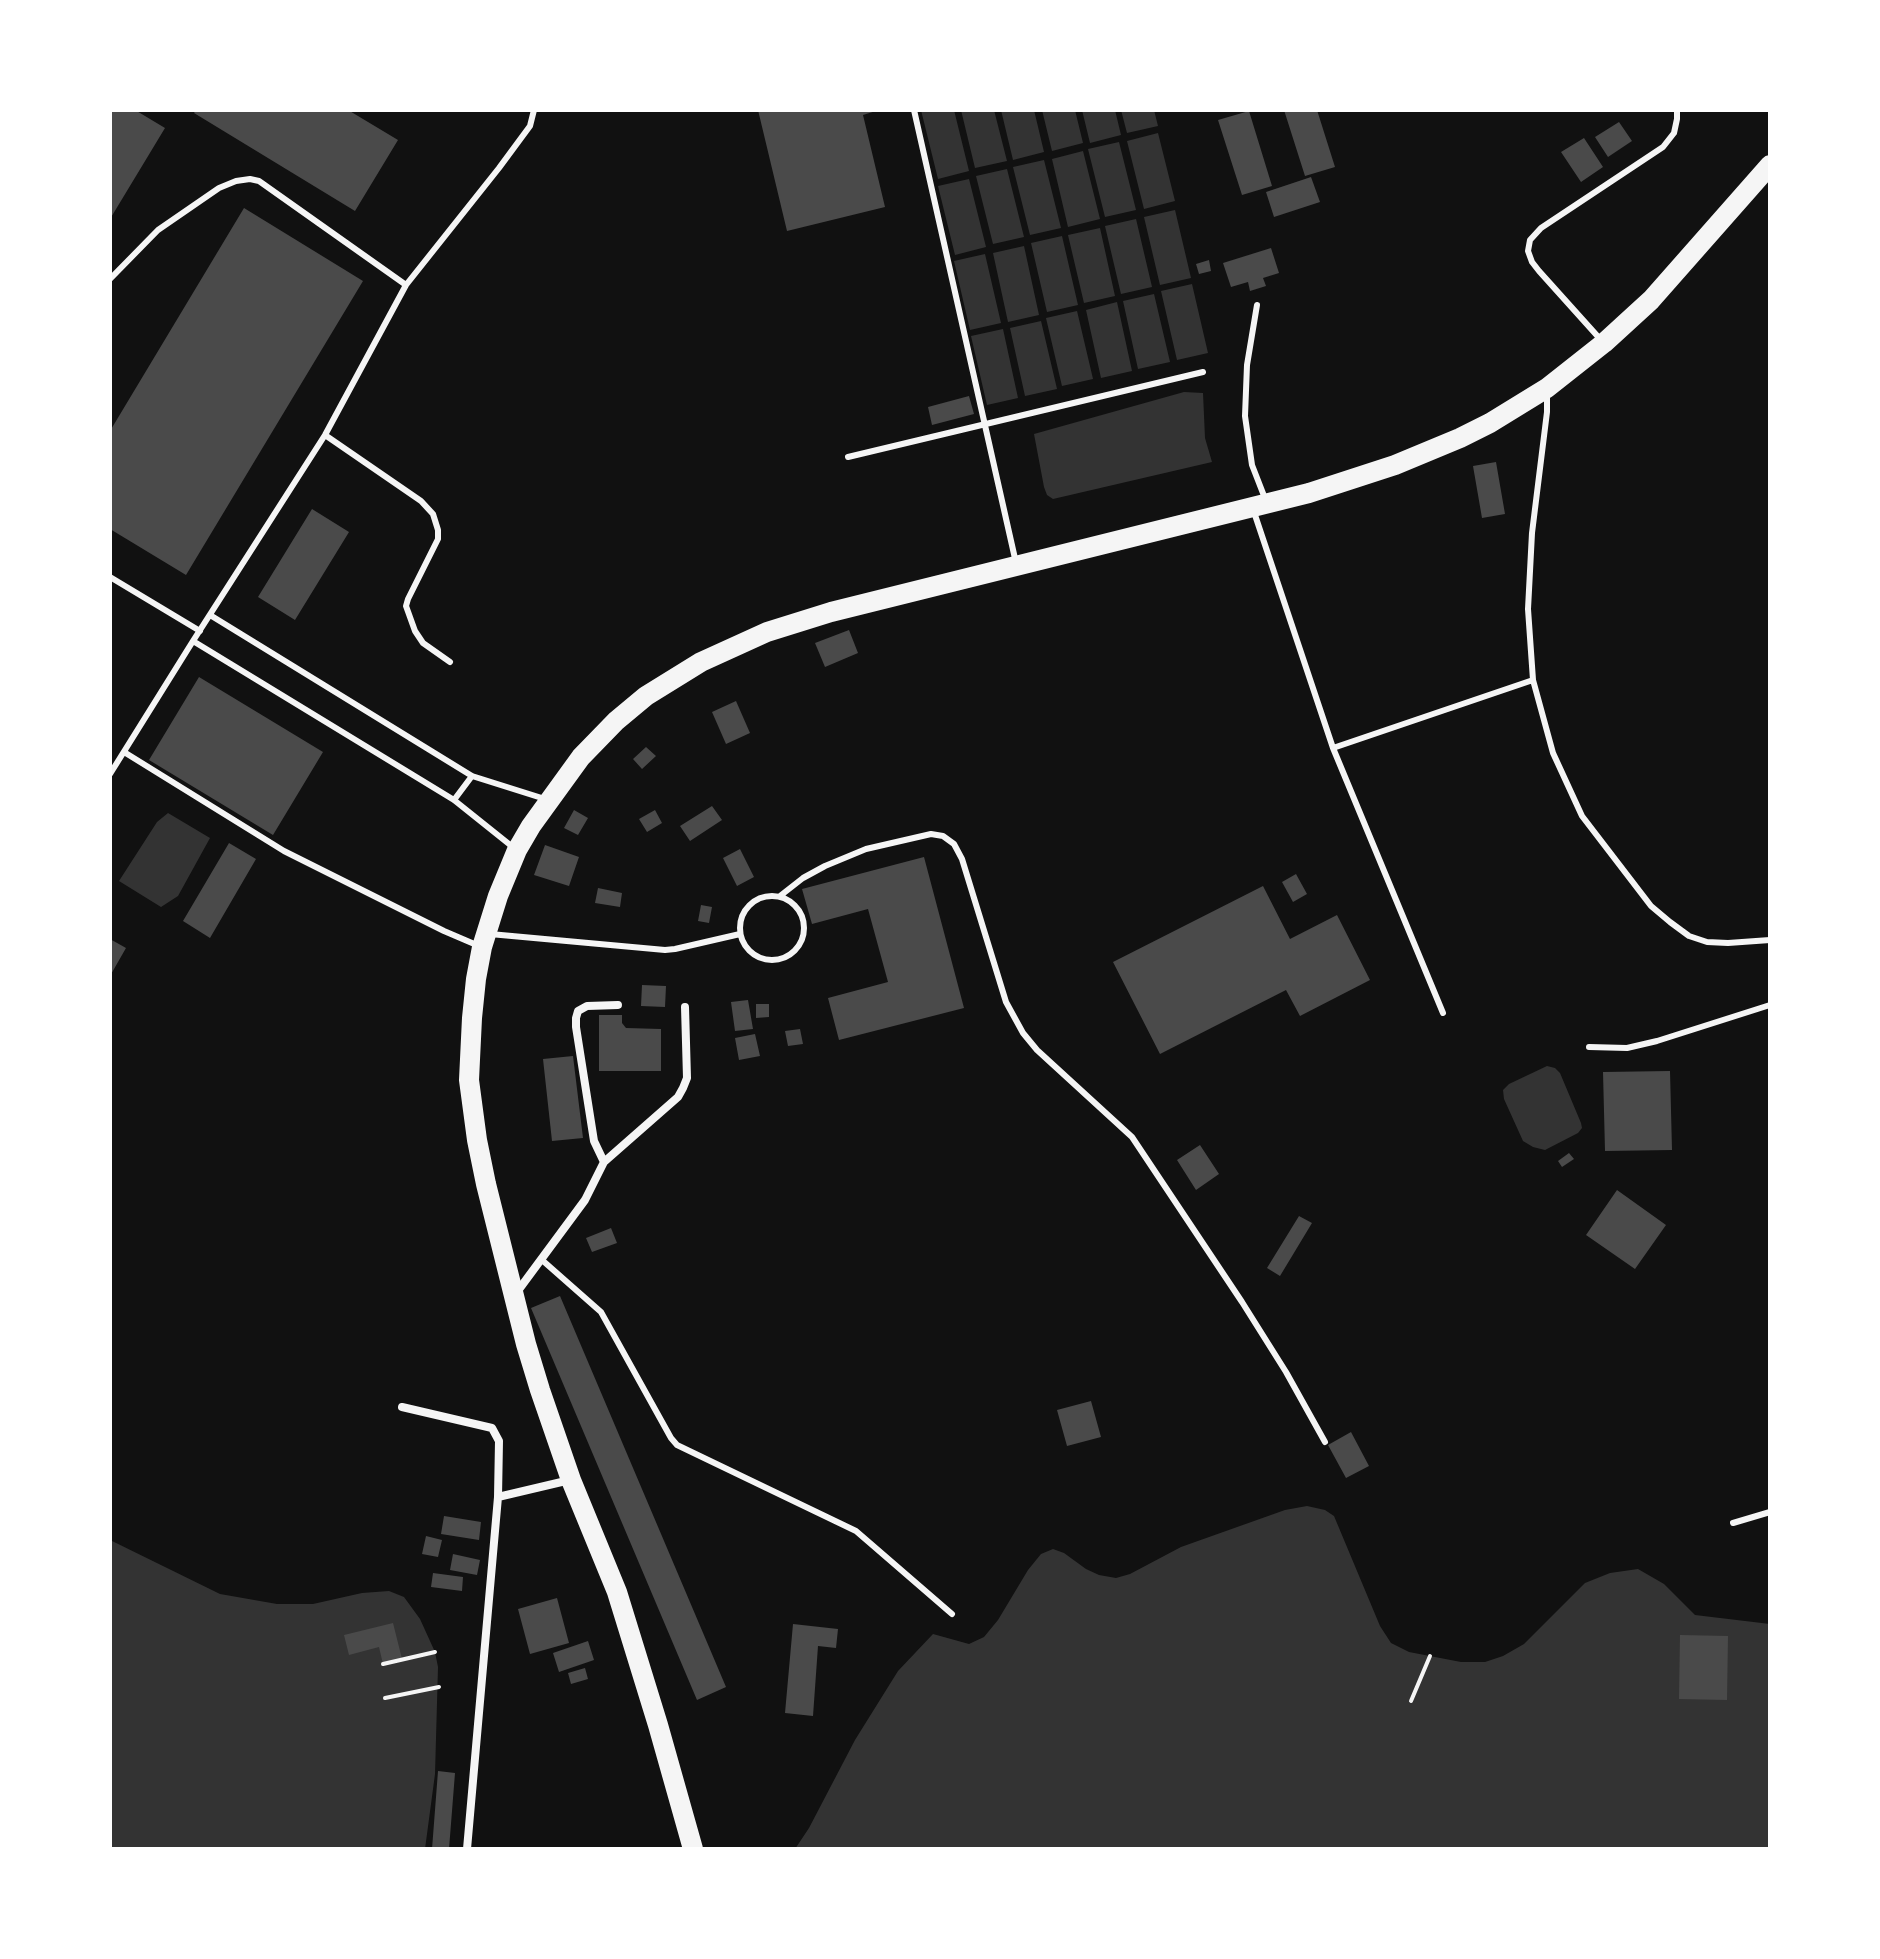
<!DOCTYPE html>
<html>
<head>
<meta charset="utf-8">
<style>
	body { margin:0 }
	#map { position:relative; width:1880px; height:1959px; overflow:hidden; background:#111; font-family:"DM Sans",sans-serif }
	canvas { display:block }
	.frame { position:absolute; inset:0; border:112px solid #fff; pointer-events:none }
</style>
</head>
<body>
<div id="map">
<canvas width="1880" height="1959"></canvas>
<div class="frame"></div>
</div>
<script>
const g = document.querySelector('canvas').getContext('2d');
g.lineJoin = 'round';
function fill(path, color) {
  g.fillStyle = color;
  g.fill(path, 'evenodd');
}
function poly(rows) {
  const path = new Path2D();
  for (const r of rows) {
    if (r.length === 3) {
      path.moveTo(r[0] + r[2], r[1]);
      path.arc(r[0], r[1], r[2], 0, 2 * Math.PI);
      continue;
    }
    path.moveTo(r[0], r[1]);
    for (let i = 2; i < r.length; i += 2) path.lineTo(r[i], r[i + 1]);
  }
  return path;
}
function stroke(path, color, width, dash) {
  g.strokeStyle = color;
  g.lineWidth = width;
  g.lineCap = dash ? 'butt' : 'round';
  g.setLineDash(dash || []);
  g.stroke(path);
}
fill(poly([
	[921,110,954,110,969,171,938,179],
	[961,110,994,110,1007,161,975,168],
	[1001,110,1034,110,1044,152,1013,160],
	[1042,110,1075,110,1083,143,1052,151],
	[1082,110,1115,110,1121,135,1090,143],
	[1121,110,1154,110,1158,126,1127,133],
	[1158,133,1175,201,1144,209,1127,141],
	[1119,142,1136,210,1105,217,1088,149],
	[1083,151,1100,219,1068,227,1052,159],
	[1044,160,1061,228,1030,235,1013,167],
	[1007,169,1024,237,993,244,976,176],
	[969,179,986,247,955,255,938,186],
	[1175,210,1191,278,1160,285,1144,217],
	[1136,219,1152,287,1121,294,1105,226],
	[1100,228,1115,296,1084,303,1068,235],
	[1062,236,1078,305,1047,312,1031,243],
	[1024,246,1039,315,1008,322,993,253],
	[985,254,1001,323,970,330,954,261],
	[1192,284,1208,353,1177,360,1161,291],
	[1154,294,1170,362,1138,369,1123,301],
	[1117,302,1132,371,1101,378,1086,310],
	[1077,311,1093,379,1062,386,1046,318],
	[1041,321,1057,389,1025,396,1010,328],
	[1003,329,1018,398,987,405,971,336],
	[1184,392,1203,393,1205,438,1212,462,1053,499,1047,495,1044,487,1034,434],
	[168,813,210,838,178,896,161,907,119,881,157,822],
	[1547,1066,1555,1068,1560,1073,1581,1123,1582,1128,1578,1133,1545,1150,1533,1147,1523,1141,1504,1099,1503,1090,1509,1084],
	[1307,1506,1325,1510,1334,1516,1380,1626,1391,1643,1409,1652,1461,1662,1485,1662,1503,1656,1524,1644,1585,1583,1610,1573,1638,1569,1664,1584,1695,1615,1770,1624,1770,1849,795,1849,809,1828,855,1740,898,1671,933,1634,969,1644,984,1637,998,1620,1028,1570,1041,1554,1053,1549,1064,1553,1086,1569,1099,1575,1116,1578,1130,1574,1181,1547,1285,1510],
	[110,1540,220,1594,277,1604,313,1604,362,1593,389,1591,404,1597,420,1619,435,1652,438,1667,435,1774,425,1849,110,1849]
]), '#333');
fill(poly([
	[110,110,135,110,165,128,110,219],
	[196,110,348,110,398,140,355,211,194,113],
	[758,110,879,110,863,115,885,207,787,231],
	[1284,110,1317,110,1335,167,1305,176],
	[1249,111,1272,186,1242,195,1218,120],
	[1619,122,1632,141,1608,157,1595,137],
	[1584,138,1603,167,1581,182,1561,152],
	[1311,177,1320,202,1274,217,1266,192],
	[244,208,363,281,186,575,110,529,110,431],
	[1271,248,1279,273,1263,278,1266,286,1250,291,1248,282,1231,287,1223,263],
	[1209,260,1211,271,1199,274,1196,264],
	[969,396,974,414,932,425,928,407],
	[1496,462,1505,514,1482,518,1473,466],
	[312,509,349,532,295,620,258,597],
	[849,630,858,653,825,667,815,643],
	[199,677,323,752,273,835,149,760],
	[736,701,750,733,726,744,712,712],
	[646,747,656,756,642,769,633,759],
	[712,806,722,820,690,841,680,826],
	[574,810,588,818,578,835,564,828],
	[655,810,662,823,647,832,639,819],
	[229,843,256,859,210,938,183,921],
	[545,845,579,857,569,886,534,875],
	[740,849,754,877,737,886,723,858],
	[924,857,964,1008,839,1040,828,998,888,982,868,909,812,924,802,889],
	[1296,874,1307,894,1293,902,1282,882],
	[1263,886,1290,939,1337,915,1370,980,1300,1016,1286,990,1160,1054,1113,962],
	[598,888,622,893,620,907,595,903],
	[701,905,712,907,709,923,698,921],
	[110,939,126,948,110,976],
	[642,985,666,986,665,1007,641,1006],
	[748,1000,753,1029,735,1031,731,1002],
	[756,1004,769,1004,769,1017,756,1018],
	[599,1015,622,1015,622,1023,626,1028,661,1029,661,1071,599,1071],
	[800,1029,803,1044,788,1046,785,1031],
	[755,1034,760,1056,739,1060,735,1038],
	[573,1056,583,1138,552,1141,543,1059],
	[1670,1071,1672,1150,1605,1151,1603,1072],
	[1200,1145,1219,1174,1196,1190,1177,1160],
	[1569,1153,1574,1159,1562,1167,1558,1161],
	[1617,1190,1666,1225,1635,1269,1586,1235],
	[1299,1216,1312,1223,1280,1276,1267,1268],
	[611,1228,617,1243,592,1252,586,1238],
	[560,1296,726,1687,697,1700,531,1308],
	[1091,1401,1101,1437,1067,1446,1057,1410],
	[1351,1432,1369,1466,1346,1478,1328,1445],
	[444,1516,481,1522,479,1540,441,1534],
	[426,1536,442,1540,438,1557,422,1554],
	[453,1554,480,1560,477,1575,450,1570],
	[433,1573,463,1577,462,1591,431,1587],
	[557,1598,569,1643,530,1654,518,1609],
	[393,1623,402,1659,383,1664,379,1647,349,1655,344,1635],
	[793,1624,838,1629,836,1648,818,1646,813,1716,785,1713],
	[1680,1635,1728,1636,1727,1700,1679,1699],
	[588,1641,594,1660,559,1672,553,1653],
	[585,1668,588,1679,571,1684,568,1673],
	[438,1771,455,1773,449,1849,432,1849]
]), '#4a4a4a');
stroke(poly([
	[383,1664,435,1652],
	[385,1698,439,1687],
	[1411,1701,1430,1656]
]), '#f5f5f5', 4);
stroke(poly([
	[914,110,1016,563],
	[110,279,158,230,219,188,236,181,250,179,259,181,406,285],
	[1257,305,1247,365,1245,416,1252,465,1266,501],
	[1601,340,1539,271,1532,262,1528,251,1530,240,1541,228,1663,147,1674,133,1677,119,1677,110],
	[1547,391,1547,412,1532,533,1528,609,1533,680,1553,753,1582,816,1651,906,1670,922,1689,936,1707,942,1728,943,1770,940],
	[325,435,421,501,433,514,438,530,438,539,408,599,406,606,415,631,423,643,450,662],
	[848,457,1203,372],
	[1254,512,1333,748,1533,680],
	[110,577,200,631],
	[210,615,472,776,545,799],
	[193,641,454,800,514,848],
	[1333,748,1443,1013],
	[124,752,284,851,444,931,479,946],
	[110,774,193,641,325,435,406,285,499,168,530,126,534,110],
	[454,800,472,776],
	[772,928,32],
	[780,896,803,878,825,866,866,849,931,834,943,836,954,844,962,859,1006,1002,1023,1033,1037,1050,1132,1137,1242,1302,1286,1372,1325,1442],
	[490,934,665,950,675,949,740,934],
	[1589,1047,1627,1048,1657,1041,1770,1005],
	[542,1260,601,1312,671,1438,677,1445,856,1531,952,1614],
	[1733,1523,1770,1512]
]), '#f5f5f5', 6);
stroke(poly([
	[604,1162,594,1141,576,1027,576,1018,578,1011,587,1006,618,1005],
	[517,1292,585,1200,604,1162,678,1097,683,1088,687,1078,685,1007],
	[402,1407,492,1428,499,1441,498,1497],
	[467,1849,498,1497,570,1480]
]), '#f5f5f5', 8);
stroke(poly([
	[693,1849,658,1725,617,1592,571,1480,540,1390,526,1344,486,1184,477,1140,469,1080,472,1018,476,979,482,947,498,896,517,850,531,826,581,757,616,721,646,696,701,662,767,632,831,612,1309,493,1395,465,1460,438,1490,423,1547,388,1604,343,1651,300,1770,165]
]), '#f5f5f5', 20);
</script>
</body>
</html>
